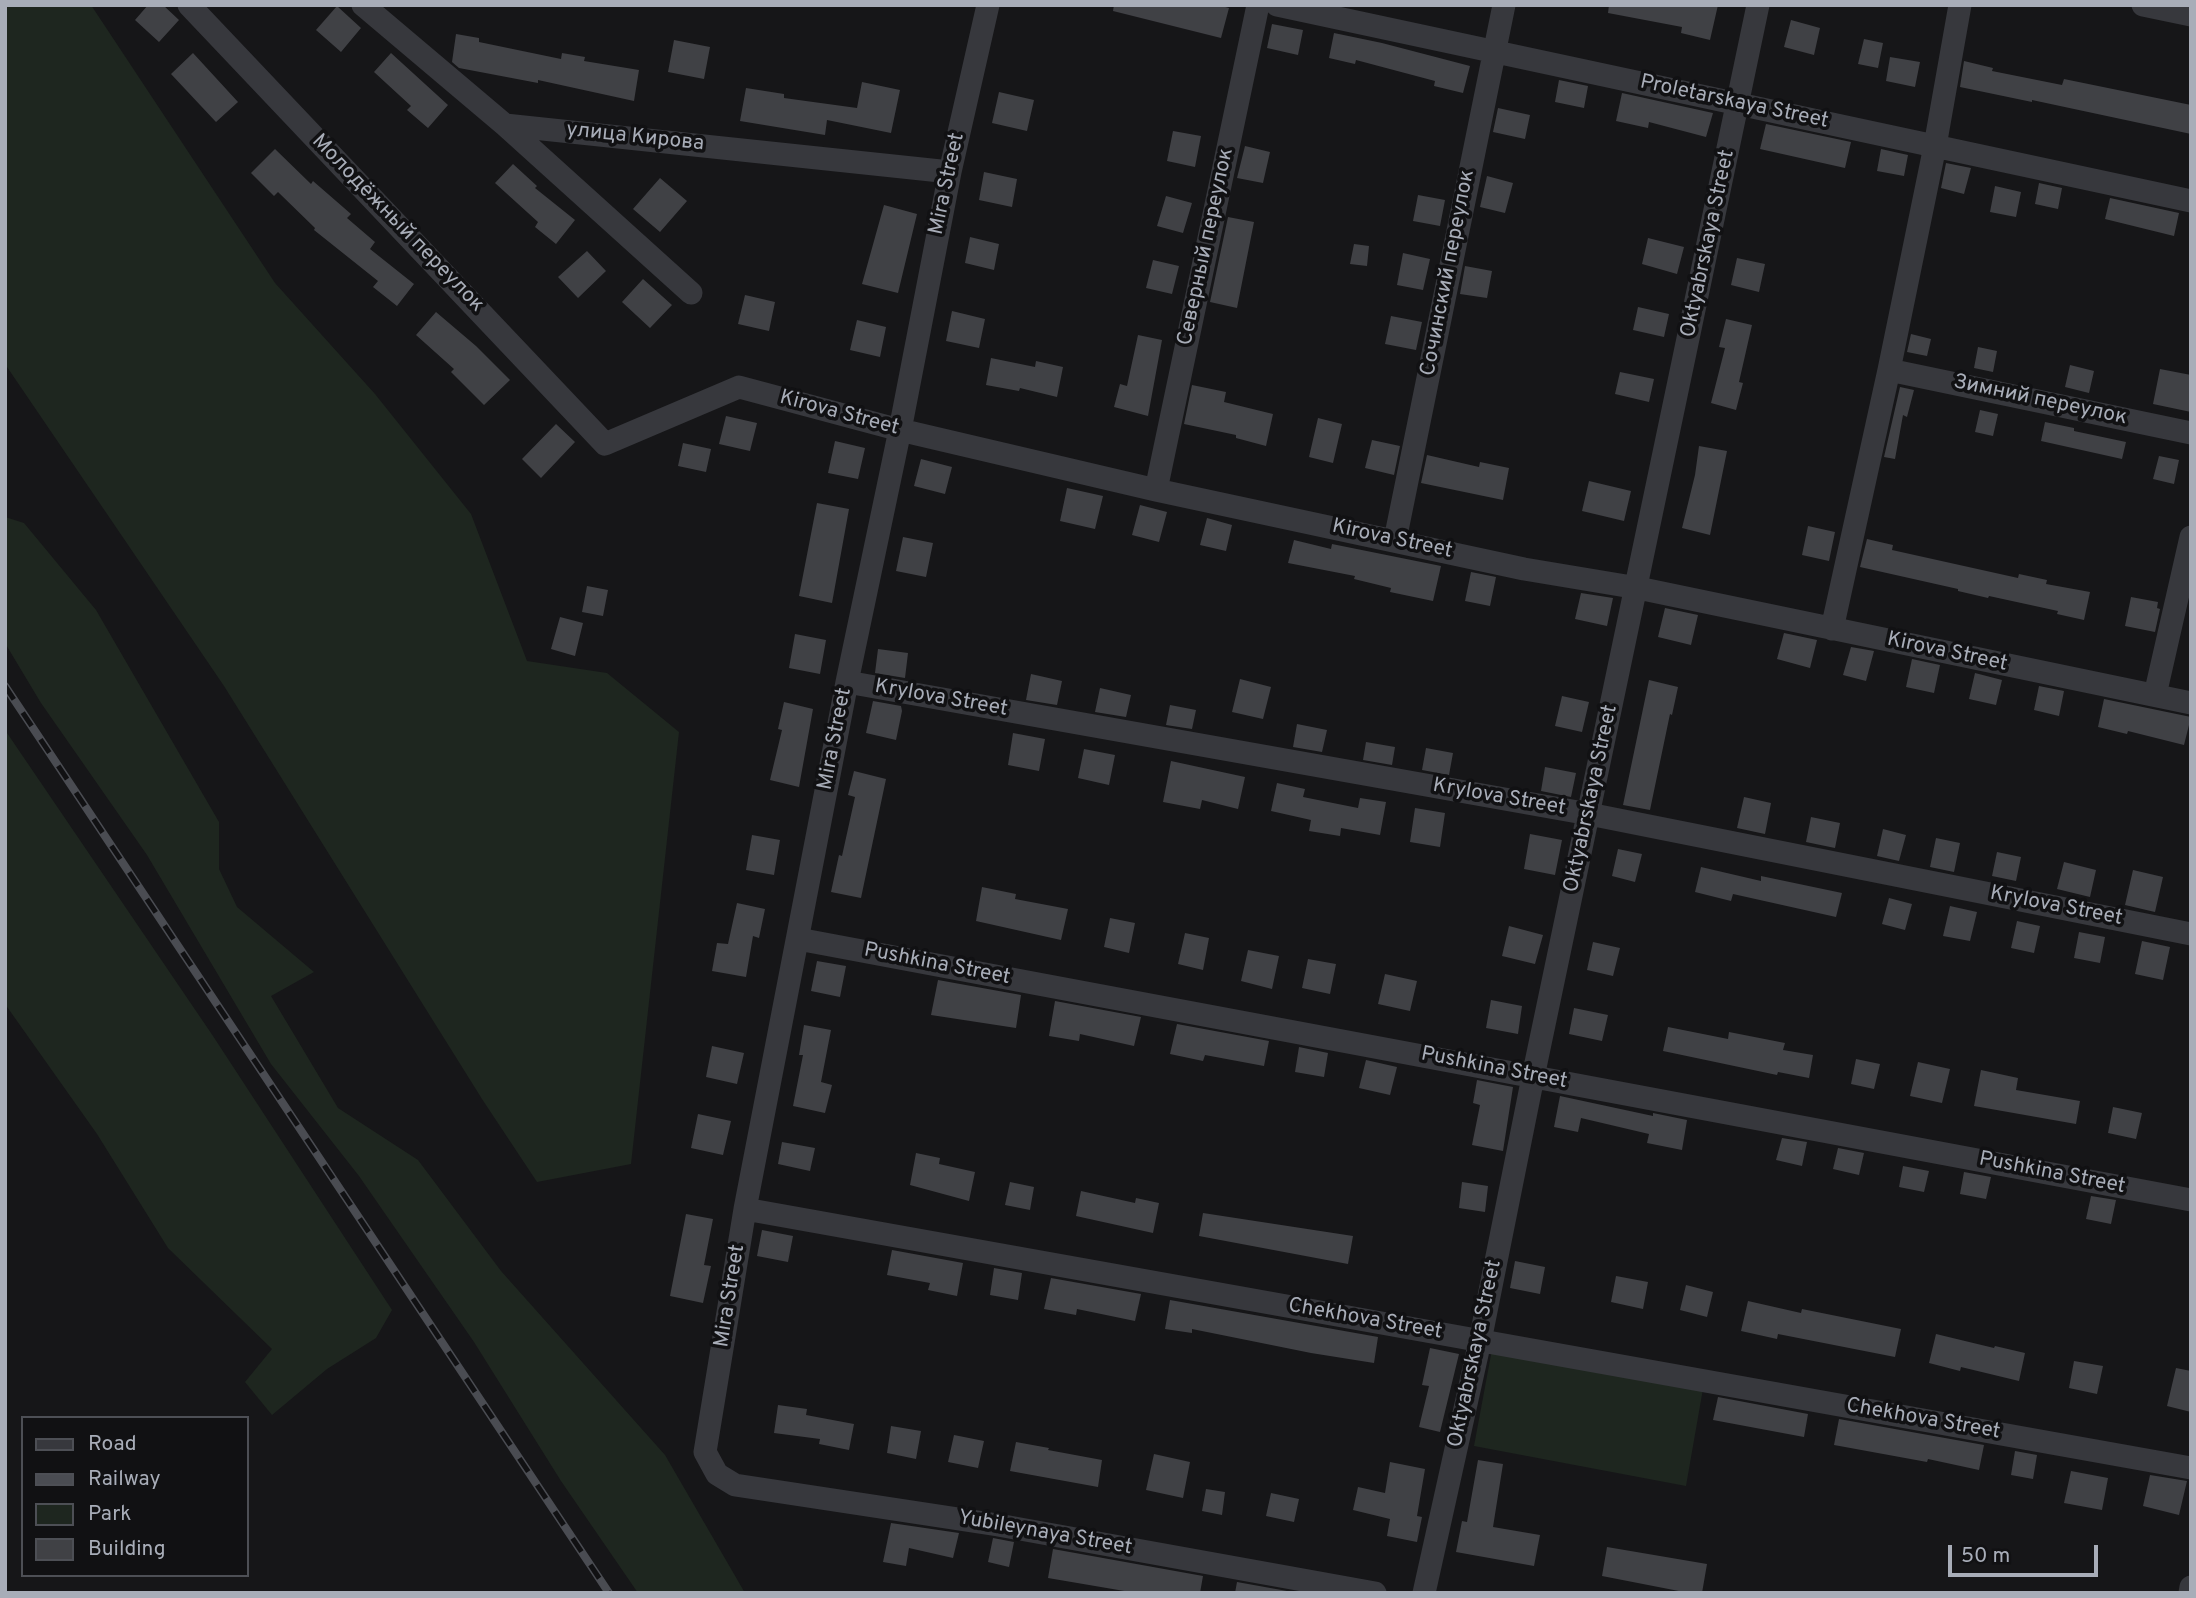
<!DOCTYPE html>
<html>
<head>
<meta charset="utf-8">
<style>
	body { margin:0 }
	#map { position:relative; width:2196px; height:1598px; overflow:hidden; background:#161618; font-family:Overpass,sans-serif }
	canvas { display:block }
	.frame { position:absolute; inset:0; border:7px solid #a8adb8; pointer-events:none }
	.legend { position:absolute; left:21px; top:1416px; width:228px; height:161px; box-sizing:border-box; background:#111113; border:2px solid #4d4f55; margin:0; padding:9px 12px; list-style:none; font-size:21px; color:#a8adb8 }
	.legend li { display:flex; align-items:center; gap:14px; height:35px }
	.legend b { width:35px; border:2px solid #4d4f55 }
	.scale { position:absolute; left:1948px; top:1545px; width:150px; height:32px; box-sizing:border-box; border:4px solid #a8adb8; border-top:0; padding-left:9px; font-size:21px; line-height:24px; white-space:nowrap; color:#a8adb8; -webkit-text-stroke:5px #111113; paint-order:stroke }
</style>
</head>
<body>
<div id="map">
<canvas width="2196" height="1598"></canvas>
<div class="frame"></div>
<ul class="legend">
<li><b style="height:9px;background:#37383d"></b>Road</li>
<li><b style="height:9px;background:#4a4c52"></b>Railway</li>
<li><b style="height:19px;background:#1e261f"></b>Park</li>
<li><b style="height:19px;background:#404145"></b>Building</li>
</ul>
<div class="scale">50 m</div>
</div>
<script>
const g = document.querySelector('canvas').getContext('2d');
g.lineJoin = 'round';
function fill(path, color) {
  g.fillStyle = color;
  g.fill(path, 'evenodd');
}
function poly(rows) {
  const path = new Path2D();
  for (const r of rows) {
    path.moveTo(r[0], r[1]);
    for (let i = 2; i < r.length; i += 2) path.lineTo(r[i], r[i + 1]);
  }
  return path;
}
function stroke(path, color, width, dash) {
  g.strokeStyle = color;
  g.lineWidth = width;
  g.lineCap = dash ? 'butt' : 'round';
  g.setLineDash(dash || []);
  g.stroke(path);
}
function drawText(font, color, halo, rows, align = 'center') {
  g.font = font + ' Overpass,sans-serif';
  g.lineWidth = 7;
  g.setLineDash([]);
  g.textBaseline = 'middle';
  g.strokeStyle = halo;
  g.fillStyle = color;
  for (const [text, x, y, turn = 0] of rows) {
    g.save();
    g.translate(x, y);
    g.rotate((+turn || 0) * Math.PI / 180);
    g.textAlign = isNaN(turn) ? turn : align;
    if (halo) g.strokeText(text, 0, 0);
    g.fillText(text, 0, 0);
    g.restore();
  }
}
fill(poly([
	[5,5,91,5,275,283,375,394,471,514,527,661,607,673,679,732,631,1164,537,1182,482,1099,224,686,5,364],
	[5,517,24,523,96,610,219,822,219,869,237,907,314,972,271,996,338,1108,418,1160,501,1271,665,1455,745,1593,638,1593,561,1481,474,1342,359,1176,271,1064,147,855,41,703,5,643],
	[5,730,213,1036,392,1310,376,1338,327,1369,272,1415,245,1382,272,1349,168,1248,97,1134,5,1004],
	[1493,1344,1704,1383,1686,1486,1474,1446]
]), '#1e261f');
fill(poly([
	[148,5,163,5,179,20,159,42,135,20],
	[1114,5,1218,5,1229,8,1221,38,1113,11],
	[1609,5,1718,5,1710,40,1681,33,1682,27,1608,13],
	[337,6,361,28,341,52,316,30],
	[1791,20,1820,28,1814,55,1784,47],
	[1272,24,1303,30,1298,55,1267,48],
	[1334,33,1382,43,1470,66,1463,93,1434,86,1435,81,1356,60,1355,64,1329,58],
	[456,34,479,38,479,42,561,59,562,53,585,57,584,61,639,70,634,101,538,80,538,83,459,68,452,62],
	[1864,39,1883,43,1878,68,1858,64],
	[674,40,710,47,704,79,668,72],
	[193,53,238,102,216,122,171,74],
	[391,53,448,105,428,128,407,110,411,106,374,72],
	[1890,57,1920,62,1915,87,1886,81],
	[1964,61,1993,68,1992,71,2062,85,2064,79,2191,105,2191,134,2032,100,2032,102,1960,87],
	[1559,80,1588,86,1584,108,1555,102],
	[862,82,900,90,891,133,827,120,825,135,740,121,746,88,784,94,784,98,857,108],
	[999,92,1034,100,1027,131,992,123],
	[1622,93,1713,113,1706,137,1649,122,1648,128,1616,121],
	[1498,108,1530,115,1525,139,1493,132],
	[1766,124,1851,142,1845,168,1760,149],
	[1173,131,1201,136,1195,167,1167,161],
	[1245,146,1270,152,1263,183,1237,178],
	[275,149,311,184,313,181,351,214,347,218,375,242,370,249,414,284,397,306,373,287,378,281,314,230,315,228,278,192,274,196,251,173],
	[1881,149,1908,155,1904,176,1877,171],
	[1946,163,1971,168,1964,194,1941,188],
	[513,164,537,186,535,188,575,220,556,244,535,227,538,222,495,183],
	[984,172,1017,179,1012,207,979,200],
	[1487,176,1513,183,1505,213,1480,207],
	[660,178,687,201,660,232,633,209],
	[2039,183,2062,188,2058,209,2035,204],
	[1995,186,2021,192,2016,217,1990,212],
	[1418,195,1445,200,1440,226,1413,221],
	[1166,196,1192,203,1183,233,1157,226],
	[2110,198,2179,213,2174,236,2105,219],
	[884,205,917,214,898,293,862,284],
	[1228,217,1254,222,1237,308,1210,302],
	[970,237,999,244,994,270,965,263],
	[1648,238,1684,247,1677,274,1642,264],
	[1354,244,1369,246,1367,266,1350,264],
	[587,251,606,271,578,298,558,277],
	[1403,253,1430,259,1423,290,1397,285],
	[1737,258,1765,264,1759,292,1731,285],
	[1153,260,1179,266,1172,294,1146,288],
	[1465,266,1492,271,1487,298,1460,294],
	[643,279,672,305,650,328,622,302],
	[745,295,775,302,769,331,738,324],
	[1638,307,1669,314,1664,337,1633,330],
	[952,311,985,319,979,348,946,341],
	[436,312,476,346,510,380,484,405,451,372,454,369,416,335],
	[1391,316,1422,322,1416,350,1385,344],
	[1726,319,1752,325,1739,382,1743,383,1736,410,1711,403,1725,348,1719,347],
	[857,320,886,327,880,357,850,350],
	[1911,334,1931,339,1927,356,1907,352],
	[1138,335,1162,340,1148,416,1114,407,1120,384,1127,386],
	[1978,347,1997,351,1993,372,1974,368],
	[991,358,1035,367,1036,361,1063,367,1057,397,1020,388,1019,391,986,385],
	[2070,365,2094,371,2089,393,2065,387],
	[2160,369,2191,375,2191,412,2153,404],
	[1620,372,1654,379,1649,402,1615,394],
	[1192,385,1226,392,1224,402,1273,414,1266,446,1236,438,1236,435,1184,424],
	[1900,387,1914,390,1907,417,1903,415,1895,459,1884,457],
	[1980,410,1998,414,1993,436,1975,432],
	[726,416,757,423,750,451,719,444],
	[1318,418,1342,424,1333,463,1309,457],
	[2045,422,2074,428,2074,431,2126,442,2122,459,2041,441],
	[556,424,575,442,541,478,522,459],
	[1372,440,1400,446,1394,475,1365,468],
	[835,441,865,448,858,479,828,473],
	[683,443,711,449,706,472,678,466],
	[1699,446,1727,451,1710,535,1682,528,1695,475],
	[1427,455,1479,467,1480,462,1509,468,1503,500,1421,483],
	[2159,456,2179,460,2174,484,2153,479],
	[921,459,952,467,945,494,914,486],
	[1589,481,1631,491,1624,521,1582,511],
	[1067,488,1103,496,1095,529,1060,521],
	[817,503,849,509,832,603,799,596],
	[1140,505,1167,512,1159,542,1132,535],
	[1207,518,1232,525,1226,551,1200,545],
	[1808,526,1835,532,1829,561,1802,555],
	[903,537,933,543,926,577,896,571],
	[1867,539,1893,545,1892,550,2018,578,2019,574,2047,580,2046,584,2090,592,2084,620,2057,614,2058,611,1989,596,1988,598,1958,591,1958,589,1860,567],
	[1294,540,1331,549,1332,544,1441,566,1433,601,1390,592,1391,588,1354,579,1355,576,1288,563],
	[1471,572,1496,577,1490,606,1465,601],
	[587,586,608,590,603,616,582,612],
	[1581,593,1613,598,1607,626,1575,619],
	[2131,597,2158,602,2157,608,2160,609,2155,632,2125,626],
	[1665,608,1698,615,1691,645,1658,637],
	[560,617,583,623,575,656,551,649],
	[1784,633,1817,640,1810,668,1777,659],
	[795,634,826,640,820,674,789,668],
	[1851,647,1874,651,1866,681,1843,675],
	[878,649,908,653,905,678,875,673],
	[1912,659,1940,665,1934,693,1906,687],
	[1975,673,2002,680,1996,705,1969,699],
	[1031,674,1062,681,1057,705,1026,700],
	[1240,679,1271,687,1263,719,1232,712],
	[1649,680,1678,687,1672,715,1670,714,1650,810,1623,805],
	[2039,686,2064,691,2059,716,2034,710],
	[1100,688,1131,695,1126,717,1095,712],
	[1562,696,1589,702,1582,732,1555,726],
	[2104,699,2191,717,2184,745,2128,731,2127,734,2098,727],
	[873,701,901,706,902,711,896,740,866,733],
	[784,702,813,709,799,787,770,780,782,730,778,729],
	[1170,705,1196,710,1192,729,1166,725],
	[1297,724,1327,730,1322,752,1293,747],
	[1013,733,1045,739,1039,771,1008,765],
	[1366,742,1395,747,1392,765,1363,760],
	[1426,748,1453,753,1449,775,1422,770],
	[1084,749,1115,755,1109,785,1078,778],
	[1171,761,1245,777,1238,809,1202,800,1200,809,1163,802],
	[1545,767,1576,773,1571,797,1541,791],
	[854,771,886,779,861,898,831,892,839,855,842,856,855,797,848,795],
	[1277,783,1305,789,1303,797,1358,808,1360,798,1386,802,1380,835,1341,828,1340,836,1309,831,1311,820,1271,811],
	[1744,797,1771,803,1765,834,1737,828],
	[1415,808,1445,813,1440,847,1410,842],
	[1811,817,1840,823,1835,848,1806,842],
	[1883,829,1906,835,1899,861,1877,856],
	[1530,834,1562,840,1555,875,1524,869],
	[752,835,780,840,774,875,746,870],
	[1936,838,1960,843,1954,872,1930,867],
	[1618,849,1642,854,1635,882,1612,876],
	[1997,852,2021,857,2016,881,1992,876],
	[2064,862,2096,870,2090,897,2057,889],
	[1701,867,1761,881,1761,876,1842,893,1836,917,1733,894,1731,901,1695,892],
	[2133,870,2163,877,2155,912,2125,905],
	[982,887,1016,894,1015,899,1068,909,1061,940,976,921],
	[1889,898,1912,904,1905,930,1882,924],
	[737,903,765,909,759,938,753,936,746,977,712,971,717,943,728,944],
	[1950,906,1977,912,1970,941,1943,936],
	[1110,918,1135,923,1129,953,1104,947],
	[2017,921,2040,926,2034,953,2011,948],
	[1509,926,1543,935,1535,964,1502,956],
	[2079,932,2105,937,2100,963,2074,958],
	[1185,933,1209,938,1203,970,1178,964],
	[2142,941,2170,947,2163,980,2135,974],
	[1593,942,1620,948,1613,976,1587,970],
	[1248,950,1279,956,1272,989,1241,981],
	[1308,959,1336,964,1330,994,1302,988],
	[817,961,846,966,840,997,811,991],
	[1385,974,1417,981,1410,1011,1378,1004],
	[938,980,1021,995,1016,1028,931,1015],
	[1491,1000,1522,1006,1518,1034,1486,1028],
	[1055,1001,1141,1017,1134,1046,1080,1034,1079,1041,1049,1036],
	[1574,1008,1608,1015,1602,1041,1569,1034],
	[1177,1024,1269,1041,1264,1066,1205,1055,1203,1061,1170,1054],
	[804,1025,831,1030,821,1082,832,1085,825,1113,793,1106,803,1055,799,1055],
	[1668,1027,1728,1039,1729,1032,1785,1043,1783,1050,1813,1055,1809,1078,1778,1072,1777,1075,1663,1051],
	[712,1046,744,1053,737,1084,706,1077],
	[1299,1047,1328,1053,1324,1077,1295,1072],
	[1856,1059,1880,1064,1874,1089,1851,1084],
	[1366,1060,1397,1067,1390,1095,1359,1088],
	[1918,1062,1950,1069,1942,1103,1910,1096],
	[1981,1070,2018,1078,2016,1090,2080,1101,2076,1124,1974,1106],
	[1477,1080,1513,1087,1503,1151,1472,1145,1480,1105,1473,1103],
	[1560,1096,1653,1116,1653,1113,1687,1120,1682,1150,1647,1143,1649,1134,1581,1118,1578,1132,1554,1127],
	[2113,1107,2142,1113,2136,1139,2108,1133],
	[698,1114,731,1121,723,1155,691,1148],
	[1782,1138,1807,1142,1802,1166,1776,1160],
	[782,1142,815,1148,810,1171,778,1164],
	[1838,1148,1864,1153,1859,1175,1833,1169],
	[916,1153,940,1158,939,1164,975,1172,969,1201,910,1185],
	[1903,1166,1929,1171,1924,1192,1899,1187],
	[1964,1172,1991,1177,1986,1199,1960,1194],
	[1010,1182,1034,1187,1030,1210,1005,1205],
	[1462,1182,1488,1186,1485,1212,1459,1208],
	[1081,1191,1135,1203,1136,1198,1159,1203,1153,1233,1076,1216],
	[2091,1196,2116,1200,2111,1224,2086,1219],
	[1203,1213,1353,1236,1348,1264,1199,1236],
	[686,1214,713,1219,704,1265,711,1266,703,1303,670,1296],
	[762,1230,793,1236,788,1262,757,1256],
	[892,1250,963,1263,957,1296,928,1290,930,1283,887,1275],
	[1515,1261,1545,1267,1540,1294,1510,1288],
	[994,1268,1022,1273,1018,1300,990,1295],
	[1616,1276,1648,1282,1643,1309,1611,1302],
	[1051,1278,1141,1294,1135,1321,1077,1309,1076,1315,1044,1309],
	[1686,1285,1713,1292,1707,1317,1680,1310],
	[1170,1300,1378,1337,1374,1363,1311,1353,1192,1329,1192,1333,1165,1329],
	[1748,1301,1801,1313,1802,1309,1901,1329,1895,1357,1778,1334,1777,1339,1741,1331],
	[1936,1334,1994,1348,1995,1346,2025,1353,2019,1381,1961,1367,1960,1371,1929,1363],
	[1430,1348,1459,1354,1440,1432,1419,1427,1429,1386,1422,1385],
	[2074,1361,2103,1366,2097,1394,2069,1388],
	[2176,1368,2191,1371,2191,1412,2167,1406],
	[1718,1397,1808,1414,1804,1437,1713,1420],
	[778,1405,807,1409,806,1415,854,1424,849,1450,819,1444,820,1439,774,1433],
	[1839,1419,1984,1445,1979,1470,1928,1459,1927,1462,1834,1445],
	[891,1426,921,1431,916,1459,887,1453],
	[954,1435,984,1441,978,1468,948,1462],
	[1016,1442,1049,1448,1048,1450,1102,1460,1098,1487,1010,1471],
	[2015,1451,2037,1455,2033,1479,2011,1475],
	[1154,1454,1190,1462,1183,1498,1146,1490],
	[1478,1460,1503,1464,1493,1527,1540,1535,1534,1566,1456,1552,1462,1521,1467,1522],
	[1390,1462,1425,1469,1417,1516,1422,1517,1417,1542,1387,1536,1390,1519,1353,1510,1358,1487,1385,1493],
	[2071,1471,2108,1478,2102,1510,2064,1503],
	[2150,1475,2187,1481,2179,1515,2143,1506],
	[1206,1489,1225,1492,1222,1515,1202,1511],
	[1271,1493,1299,1499,1294,1522,1266,1516],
	[891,1523,959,1533,953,1558,909,1548,906,1566,883,1562],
	[993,1538,1014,1542,1009,1567,988,1562],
	[1607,1547,1707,1564,1702,1593,1689,1593,1602,1576],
	[1053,1549,1203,1576,1200,1593,1136,1593,1048,1578],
	[1237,1582,1287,1591,1287,1593,1235,1593]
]), '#404145');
stroke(poly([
	[189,5,605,444,739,387,900,430,1156,490,1524,569,1638,588,2191,703],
	[363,5,505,125,950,172],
	[988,5,950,172,900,430,847,682,745,1209,705,1452,717,1474,735,1485,998,1525,1375,1593],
	[1277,5,2191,201],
	[2143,5,2191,15],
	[505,125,691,293],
	[1889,370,2191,433],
	[1156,490,1258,5],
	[1395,540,1504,5],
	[1832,629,1889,370,1935,146,1960,5],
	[847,682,1589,814,2191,934],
	[2155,695,2191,537],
	[798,939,2191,1200],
	[745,1209,2191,1468],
	[1424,1593,1480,1341,1533,1077,1758,5],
	[2190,1593,2191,1587]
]), '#37383d', 23);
const rail = poly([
	[5,686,609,1593]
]);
stroke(rail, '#4a4c52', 8);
stroke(rail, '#111113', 5, [16]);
drawText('21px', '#a8adb8', '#111113', [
	["Proletarskaya Street",1734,103,12],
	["улица Кирова",635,138,6],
	["Mira Street",948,184,-78],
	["Молодёжный переулок",397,224,46],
	["Oktyabrskaya Street",1709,244,-78],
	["Северный переулок",1207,247,-78],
	["Сочинский переулок",1449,273,-79],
	["Зимний переулок",2040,401,12],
	["Kirova Street",839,414,15],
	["Kirova Street",1392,540,12],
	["Kirova Street",1947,653,12],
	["Krylova Street",941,699,10],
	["Mira Street",836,739,-79],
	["Krylova Street",1499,798,10],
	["Oktyabrskaya Street",1592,799,-78],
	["Krylova Street",2056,907,11],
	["Pushkina Street",937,965,11],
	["Pushkina Street",1494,1069,11],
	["Pushkina Street",2052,1174,11],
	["Mira Street",731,1296,-81],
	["Chekhova Street",1365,1320,10],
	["Oktyabrskaya Street",1476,1354,-78],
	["Chekhova Street",1923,1420,10],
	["Yubileynaya Street",1045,1534,10]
]);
</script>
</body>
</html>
